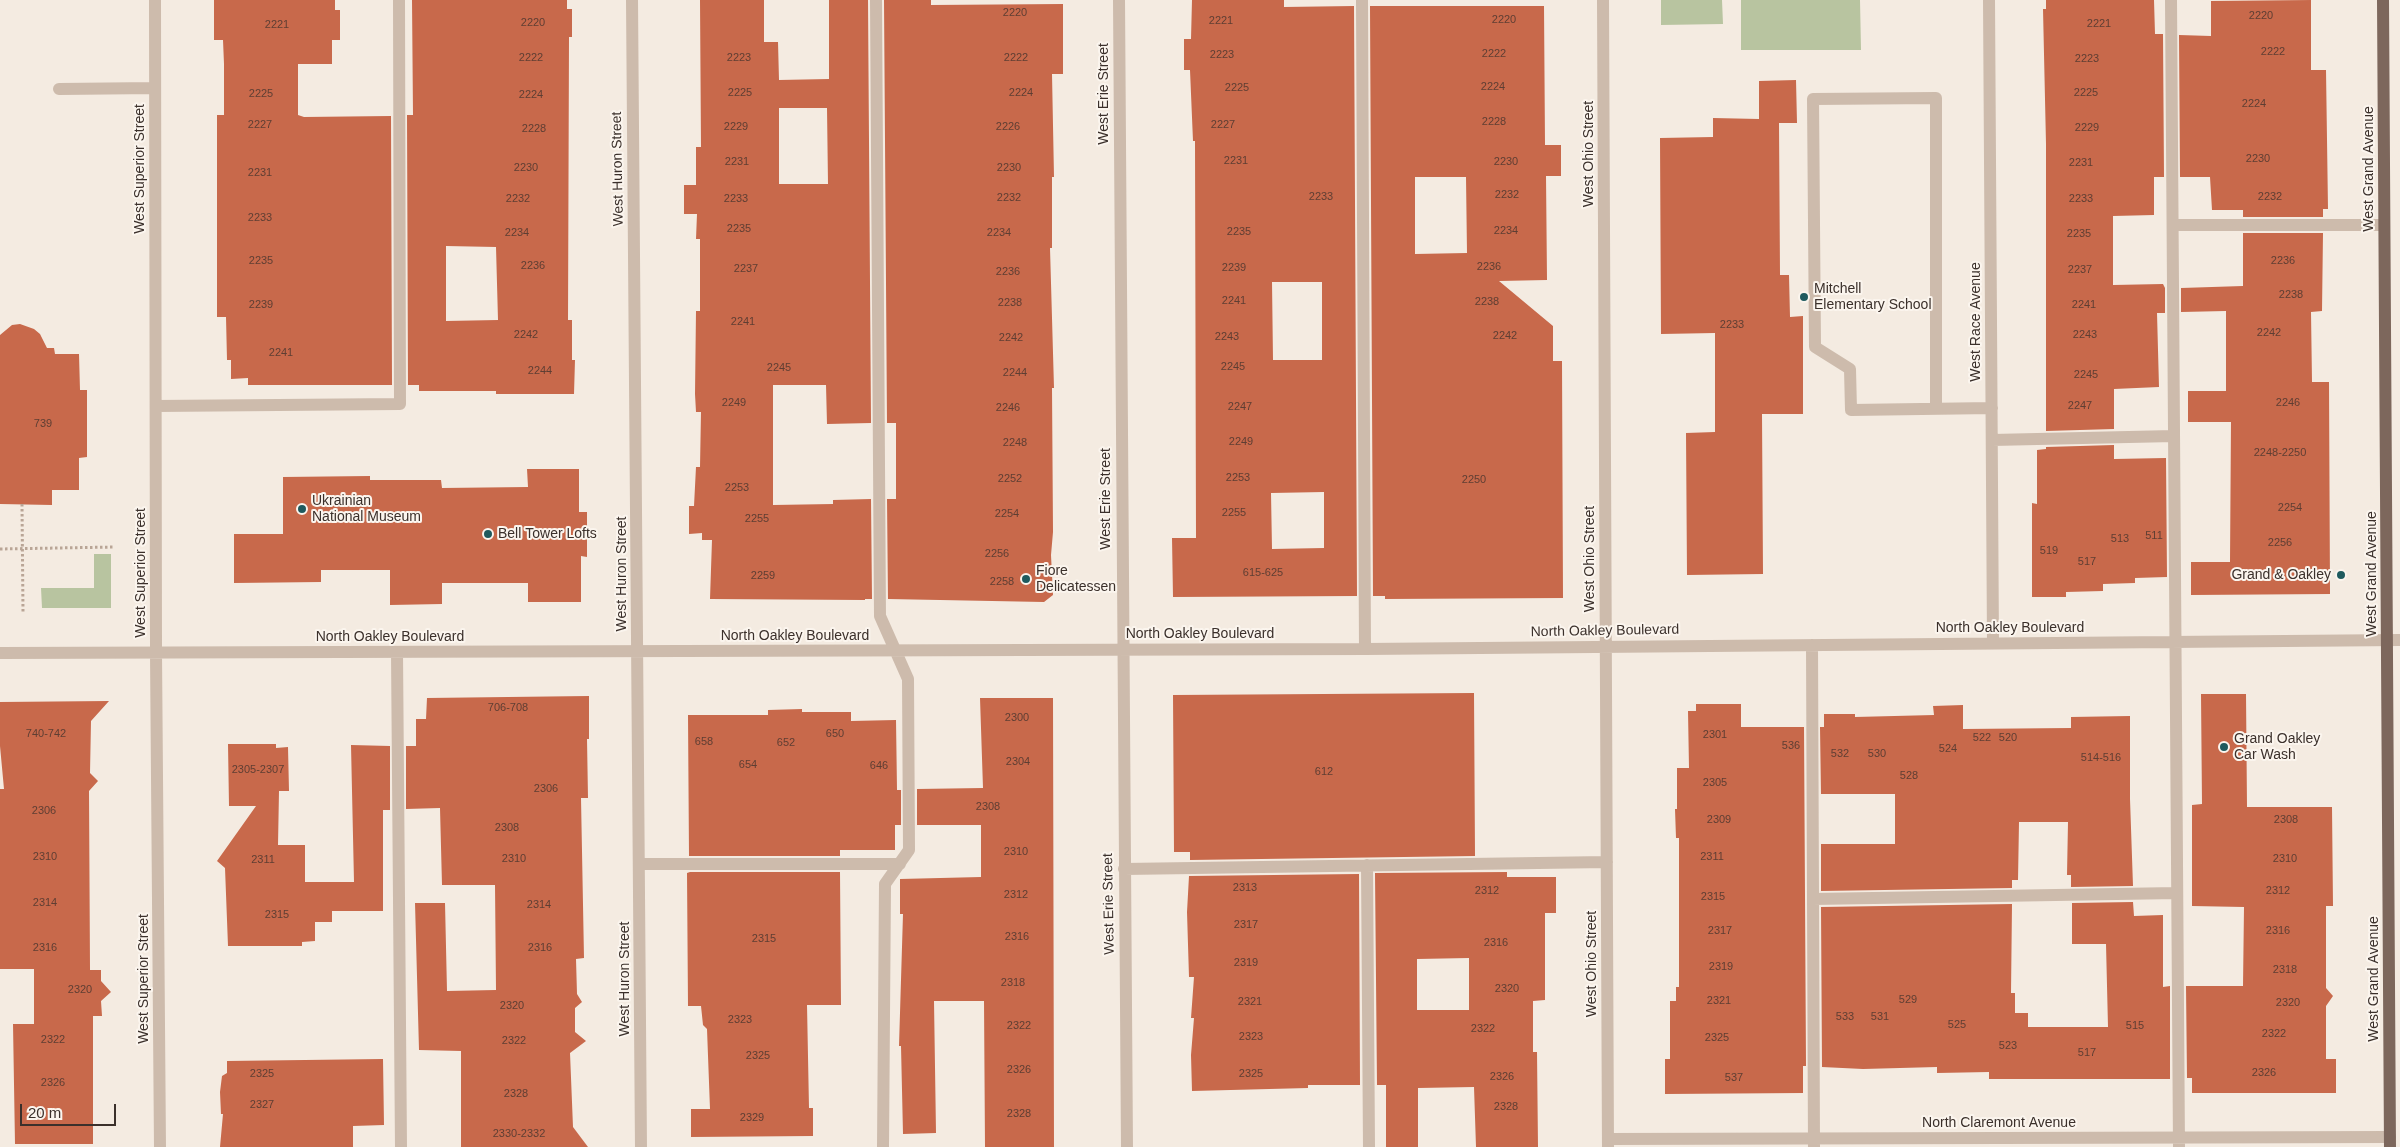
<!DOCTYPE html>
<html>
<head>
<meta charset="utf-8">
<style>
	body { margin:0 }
	#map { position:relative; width:2400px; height:1147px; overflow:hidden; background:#f4ebe1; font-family:Arial,sans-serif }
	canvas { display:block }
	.scale { position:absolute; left:20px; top:1104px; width:96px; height:22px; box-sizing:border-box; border:2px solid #3b302b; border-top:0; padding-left:6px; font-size:15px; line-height:18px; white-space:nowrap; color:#3b302b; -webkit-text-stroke:4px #fbf5ee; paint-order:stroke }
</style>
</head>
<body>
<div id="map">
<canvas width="2400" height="1147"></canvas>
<div class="scale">20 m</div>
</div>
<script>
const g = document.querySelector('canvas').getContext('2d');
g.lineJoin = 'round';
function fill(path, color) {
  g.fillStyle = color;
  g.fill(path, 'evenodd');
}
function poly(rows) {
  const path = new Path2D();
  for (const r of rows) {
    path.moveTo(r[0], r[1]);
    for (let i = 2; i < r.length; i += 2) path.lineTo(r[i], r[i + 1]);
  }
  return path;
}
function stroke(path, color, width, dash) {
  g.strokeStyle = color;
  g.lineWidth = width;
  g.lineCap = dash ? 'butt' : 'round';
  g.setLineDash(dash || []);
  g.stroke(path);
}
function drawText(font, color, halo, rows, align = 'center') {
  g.font = font + ' Arial,sans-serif';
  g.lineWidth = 4;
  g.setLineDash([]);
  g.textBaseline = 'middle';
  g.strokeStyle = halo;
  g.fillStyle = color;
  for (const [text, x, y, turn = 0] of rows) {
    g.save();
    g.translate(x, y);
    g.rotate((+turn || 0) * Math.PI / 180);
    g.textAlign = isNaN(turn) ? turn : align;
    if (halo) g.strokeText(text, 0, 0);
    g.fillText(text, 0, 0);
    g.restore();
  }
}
fill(poly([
	[1661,0,1722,0,1723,24,1661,25],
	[1741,0,1860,0,1861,50,1741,50],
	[94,554,111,554,111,608,42,608,41,588,94,588]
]), '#b8c4a0');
fill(poly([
	[214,0,335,0,335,10,340,10,340,40,332,40,332,64,298,64,298,115,304,117,391,116,392,385,248,385,248,378,231,379,231,360,227,360,226,317,217,317,217,115,224,115,224,64,223,40,214,40],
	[412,0,567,0,567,9,572,9,572,37,569,37,568,320,572,320,572,360,575,360,574,394,496,394,496,391,419,391,419,385,408,385,407,115,413,115],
	[446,246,496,247,498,320,446,321],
	[700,0,764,0,764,42,778,42,779,80,829,79,829,0,868,0,871,423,827,424,826,385,773,385,773,505,833,504,833,500,871,499,872,599,865,599,865,600,710,599,712,540,702,540,702,533,689,534,689,506,694,506,696,467,700,467,701,412,696,412,695,394,696,311,700,311,700,239,696,239,697,214,684,214,684,185,696,185,696,147,701,147],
	[779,108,827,108,828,184,779,184],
	[884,0,931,0,931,5,1063,4,1063,74,1052,74,1054,177,1052,177,1052,248,1050,248,1054,388,1052,388,1053,532,1051,555,1053,595,1044,602,888,599,887,499,896,499,896,423,887,423],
	[1192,0,1284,0,1284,7,1354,6,1357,596,1173,597,1172,538,1196,538,1195,141,1193,141,1190,70,1184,70,1184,39,1191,39],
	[1272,282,1322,282,1322,360,1273,360],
	[1324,492,1324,548,1272,549,1271,493],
	[2046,0,2154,0,2155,34,2163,34,2164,177,2154,177,2154,215,2113,216,2113,285,2163,284,2165,288,2165,313,2157,313,2159,387,2114,389,2114,429,2046,431,2046,144,2043,9,2046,9],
	[2311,0,2311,70,2326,70,2328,209,2323,209,2323,217,2243,217,2243,210,2212,210,2210,177,2180,177,2179,35,2211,36,2211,1],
	[1370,6,1544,6,1545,145,1561,145,1561,176,1546,176,1547,280,1499,281,1553,326,1553,361,1562,361,1563,598,1385,599,1385,596,1373,596],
	[1415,177,1466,177,1467,253,1415,254],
	[1796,80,1797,123,1779,123,1780,275,1789,275,1790,317,1803,316,1803,414,1762,414,1763,574,1687,575,1686,433,1715,432,1715,333,1661,334,1660,138,1713,137,1713,118,1759,119,1759,81],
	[2243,233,2323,233,2322,311,2311,312,2312,382,2329,382,2330,594,2191,595,2191,562,2230,562,2231,422,2188,422,2188,391,2226,391,2226,311,2181,312,2181,288,2243,286],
	[20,324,34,329,40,334,47,348,54,348,55,354,79,354,80,390,87,390,87,457,79,458,79,490,52,490,52,505,0,504,0,335,12,325],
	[2114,445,2114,459,2166,458,2167,577,2135,578,2135,583,2103,584,2103,591,2066,592,2066,597,2032,597,2032,503,2037,504,2037,450,2046,449,2046,447],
	[527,469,579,469,579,512,587,512,587,557,581,556,581,602,528,602,528,583,442,583,442,604,390,605,390,570,321,570,321,582,234,583,234,534,283,534,283,477,370,476,370,480,441,480,442,488,528,487],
	[1474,693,1475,856,1190,860,1190,852,1174,852,1173,695],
	[2201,694,2246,694,2247,807,2332,807,2333,906,2326,906,2326,988,2333,996,2326,1006,2326,1059,2336,1059,2336,1093,2192,1093,2192,1078,2187,1078,2186,986,2243,986,2244,907,2192,906,2192,805,2202,804],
	[589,696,589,739,587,739,588,798,581,798,584,958,576,959,577,994,582,1002,575,1008,575,1032,586,1041,570,1053,573,1127,588,1147,461,1147,461,1051,419,1050,415,903,445,903,447,991,496,990,495,885,442,885,440,808,406,809,406,746,416,746,416,719,426,719,427,698],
	[980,698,1053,698,1054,1147,985,1147,984,1001,934,1001,936,1133,903,1134,901,1046,899,1046,903,914,900,914,900,879,981,877,981,825,917,825,917,789,983,788],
	[109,701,91,721,90,773,98,781,89,791,90,970,101,970,101,981,111,992,101,1001,102,1016,93,1016,93,1144,15,1144,13,1024,34,1024,34,969,0,969,0,789,4,789,0,746,0,702],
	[1696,704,1741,704,1741,727,1804,727,1806,1066,1803,1066,1803,1093,1665,1094,1665,1059,1670,1059,1670,1001,1676,1001,1676,987,1679,987,1679,838,1676,838,1675,809,1677,809,1677,768,1689,768,1688,711,1696,711],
	[1963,705,1963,729,2071,728,2071,717,2130,716,2130,799,2133,886,2071,887,2071,875,2067,875,2068,822,2019,822,2018,880,2012,880,2012,888,1821,891,1821,844,1895,844,1895,794,1821,794,1820,727,1824,727,1824,714,1855,714,1855,717,1934,715,1933,706],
	[802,709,802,712,851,712,851,721,896,720,897,790,901,790,901,825,895,825,895,850,840,850,840,856,689,856,688,715,768,715,768,710],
	[228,744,276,744,276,748,288,747,289,791,279,791,278,845,305,845,305,882,354,882,351,745,390,746,390,810,383,810,383,911,332,911,332,922,315,922,315,941,302,942,302,946,228,946,225,868,217,861,256,806,229,806],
	[690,872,840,872,841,1005,807,1005,809,1108,813,1108,813,1136,691,1137,691,1109,710,1109,707,1029,703,1025,701,1006,688,1006,687,873],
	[1507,872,1507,877,1556,877,1556,913,1545,913,1545,1000,1533,1001,1533,1052,1537,1052,1538,1147,1476,1147,1474,1087,1418,1088,1418,1147,1386,1147,1386,1085,1377,1085,1375,873],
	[1469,958,1469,1010,1417,1010,1417,959],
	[1359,874,1360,1085,1308,1085,1308,1088,1192,1091,1191,1055,1194,1018,1191,1018,1194,977,1189,977,1187,912,1189,876],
	[2133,902,2134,916,2163,915,2163,987,2170,986,2170,1079,1989,1079,1989,1072,1937,1073,1937,1067,1863,1069,1822,1067,1821,907,2012,904,2011,993,2015,993,2015,1013,2028,1013,2028,1027,2108,1027,2106,944,2072,944,2072,903],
	[383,1059,384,1125,353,1126,353,1147,220,1147,223,1114,221,1114,220,1092,222,1076,227,1073,227,1061]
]), '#c8694b');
stroke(poly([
	[22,504,23,612],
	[0,549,115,547]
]), '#b9a596', 3, [2.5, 2.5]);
stroke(poly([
	[155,0,156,653,160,1147],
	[632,0,641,1147],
	[876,0,880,616,908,679,909,850,885,884,883,1147],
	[1119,0,1127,1147],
	[1362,0,1365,649],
	[1603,0,1608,1147],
	[1989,0,1993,643],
	[2171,0,2179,1147],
	[59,89,155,88],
	[2173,225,2384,225],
	[156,406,400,404,399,0],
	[1936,408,1936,98,1813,99,1815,347,1850,369,1851,410,1992,408],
	[1992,440,2174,436],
	[1812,645,1814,1147],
	[397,652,401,1147],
	[0,653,1365,649,2400,640],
	[639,864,900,864],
	[1367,865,1369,1147],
	[1124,869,1607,862],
	[1813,899,2177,893],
	[1608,1139,2390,1137]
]), '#cdbbac', 12);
stroke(poly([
	[2383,0,2390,1147]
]), '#7d675c', 12);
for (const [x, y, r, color] of [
	[1804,297,5,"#1f5a5e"],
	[302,509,5,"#1f5a5e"],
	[488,534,5,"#1f5a5e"],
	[2341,575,5,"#1f5a5e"],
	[1026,579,5,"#1f5a5e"],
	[2224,747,5,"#1f5a5e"]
]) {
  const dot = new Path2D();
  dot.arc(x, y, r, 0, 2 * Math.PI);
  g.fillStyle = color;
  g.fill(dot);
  stroke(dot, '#fbf5ee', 2);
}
drawText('11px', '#5e3e33', null, [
	["2220",1015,13],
	["2220",2261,16],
	["2220",1504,20],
	["2221",1221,21],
	["2220",533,23],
	["2221",2099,24],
	["2221",277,25],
	["2222",2273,52],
	["2222",1494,54],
	["2223",1222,55],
	["2222",531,58],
	["2223",739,58],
	["2222",1016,58],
	["2223",2087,59],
	["2224",1493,87],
	["2225",1237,88],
	["2225",740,93],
	["2224",1021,93],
	["2225",2086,93],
	["2225",261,94],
	["2224",531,95],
	["2224",2254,104],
	["2228",1494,122],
	["2227",260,125],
	["2227",1223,125],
	["2229",736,127],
	["2226",1008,127],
	["2229",2087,128],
	["2228",534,129],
	["2230",2258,159],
	["2231",1236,161],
	["2231",737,162],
	["2230",1506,162],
	["2231",2081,163],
	["2230",526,168],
	["2230",1009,168],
	["2231",260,173],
	["2232",1507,195],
	["2233",1321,197],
	["2232",2270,197],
	["2232",1009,198],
	["2232",518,199],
	["2233",736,199],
	["2233",2081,199],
	["2233",260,218],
	["2235",739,229],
	["2234",1506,231],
	["2235",1239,232],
	["2234",517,233],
	["2234",999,233],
	["2235",2079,234],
	["2235",261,261],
	["2236",2283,261],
	["2236",533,266],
	["2236",1489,267],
	["2239",1234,268],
	["2237",746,269],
	["2237",2080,270],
	["2236",1008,272],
	["2238",2291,295],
	["2241",1234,301],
	["2238",1487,302],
	["2238",1010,303],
	["2239",261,305],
	["2241",2084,305],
	["2241",743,322],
	["2233",1732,325],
	["2242",2269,333],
	["2242",526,335],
	["2243",2085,335],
	["2242",1505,336],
	["2243",1227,337],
	["2242",1011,338],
	["2241",281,353],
	["2245",1233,367],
	["2245",779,368],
	["2244",540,371],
	["2244",1015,373],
	["2245",2086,375],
	["2249",734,403],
	["2246",2288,403],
	["2247",2080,406],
	["2247",1240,407],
	["2246",1008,408],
	["739",43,424],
	["2249",1241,442],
	["2248",1015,443],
	["2248-2250",2280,453],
	["2253",1238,478],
	["2252",1010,479],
	["2250",1474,480],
	["2253",737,488],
	["2254",2290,508],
	["2255",1234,513],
	["2254",1007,514],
	["2255",757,519],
	["511",2154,536],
	["513",2120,539],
	["2256",2280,543],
	["519",2049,551],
	["2256",997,554],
	["517",2087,562],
	["615-625",1263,573],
	["2259",763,576],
	["2258",1002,582],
	["706-708",508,708],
	["2300",1017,718],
	["740-742",46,734],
	["650",835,734],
	["2301",1715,735],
	["522",1982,738],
	["520",2008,738],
	["658",704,742],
	["652",786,743],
	["536",1791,746],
	["524",1948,749],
	["532",1840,754],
	["530",1877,754],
	["514-516",2101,758],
	["2304",1018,762],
	["654",748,765],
	["646",879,766],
	["2305-2307",258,770],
	["612",1324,772],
	["528",1909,776],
	["2305",1715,783],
	["2306",546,789],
	["2308",988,807],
	["2306",44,811],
	["2309",1719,820],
	["2308",2286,820],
	["2308",507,828],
	["2310",1016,852],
	["2310",45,857],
	["2311",1712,857],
	["2310",514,859],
	["2310",2285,859],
	["2311",263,860],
	["2313",1245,888],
	["2312",1487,891],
	["2312",2278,891],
	["2312",1016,895],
	["2315",1713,897],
	["2314",45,903],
	["2314",539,905],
	["2315",277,915],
	["2317",1246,925],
	["2317",1720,931],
	["2316",2278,931],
	["2316",1017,937],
	["2315",764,939],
	["2316",1496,943],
	["2316",45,948],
	["2316",540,948],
	["2319",1246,963],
	["2319",1721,967],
	["2318",2285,970],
	["2318",1013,983],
	["2320",1507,989],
	["2320",80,990],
	["529",1908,1000],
	["2321",1719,1001],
	["2321",1250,1002],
	["2320",2288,1003],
	["2320",512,1006],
	["533",1845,1017],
	["531",1880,1017],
	["2323",740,1020],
	["525",1957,1025],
	["2322",1019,1026],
	["515",2135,1026],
	["2322",1483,1029],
	["2322",2274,1034],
	["2323",1251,1037],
	["2325",1717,1038],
	["2322",53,1040],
	["2322",514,1041],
	["523",2008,1046],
	["517",2087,1053],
	["2325",758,1056],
	["2326",1019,1070],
	["2326",2264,1073],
	["2325",262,1074],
	["2325",1251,1074],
	["2326",1502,1077],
	["537",1734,1078],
	["2326",53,1083],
	["2328",516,1094],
	["2327",262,1105],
	["2328",1506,1107],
	["2328",1019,1114],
	["2329",752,1118],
	["2330-2332",519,1134]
]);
drawText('14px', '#3b302b', '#fbf5ee', [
	["West Erie Street",1104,94,-90],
	["West Ohio Street",1589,154,-90],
	["West Superior Street",140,169,-90],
	["West Huron Street",618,169,-91],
	["West Grand Avenue",2369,169,-90],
	["West Race Avenue",1976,322,-90],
	["West Erie Street",1106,499,-90],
	["West Ohio Street",1590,559,-90],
	["West Superior Street",141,573,-90],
	["West Huron Street",622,574,-90],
	["West Grand Avenue",2372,574,-90],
	["North Oakley Boulevard",2010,628],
	["North Oakley Boulevard",1605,631,-1],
	["North Oakley Boulevard",1200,634],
	["North Oakley Boulevard",795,636],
	["North Oakley Boulevard",390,637],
	["West Erie Street",1109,904,-91],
	["West Ohio Street",1592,964,-90],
	["West Superior Street",144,979,-90],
	["West Huron Street",625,979,-90],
	["West Grand Avenue",2374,979,-90],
	["North Claremont Avenue",1999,1123]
]);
drawText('14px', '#3b302b', '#fbf5ee', [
	["Mitchell",1814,289],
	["Elementary School",1814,305],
	["Ukrainian",312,501],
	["National Museum",312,517],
	["Bell Tower Lofts",498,534],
	["Fiore",1036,571],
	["Delicatessen",1036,587],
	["Grand & Oakley",2331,575,"right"],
	["Grand Oakley",2234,739],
	["Car Wash",2234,755]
], 'left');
</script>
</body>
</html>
